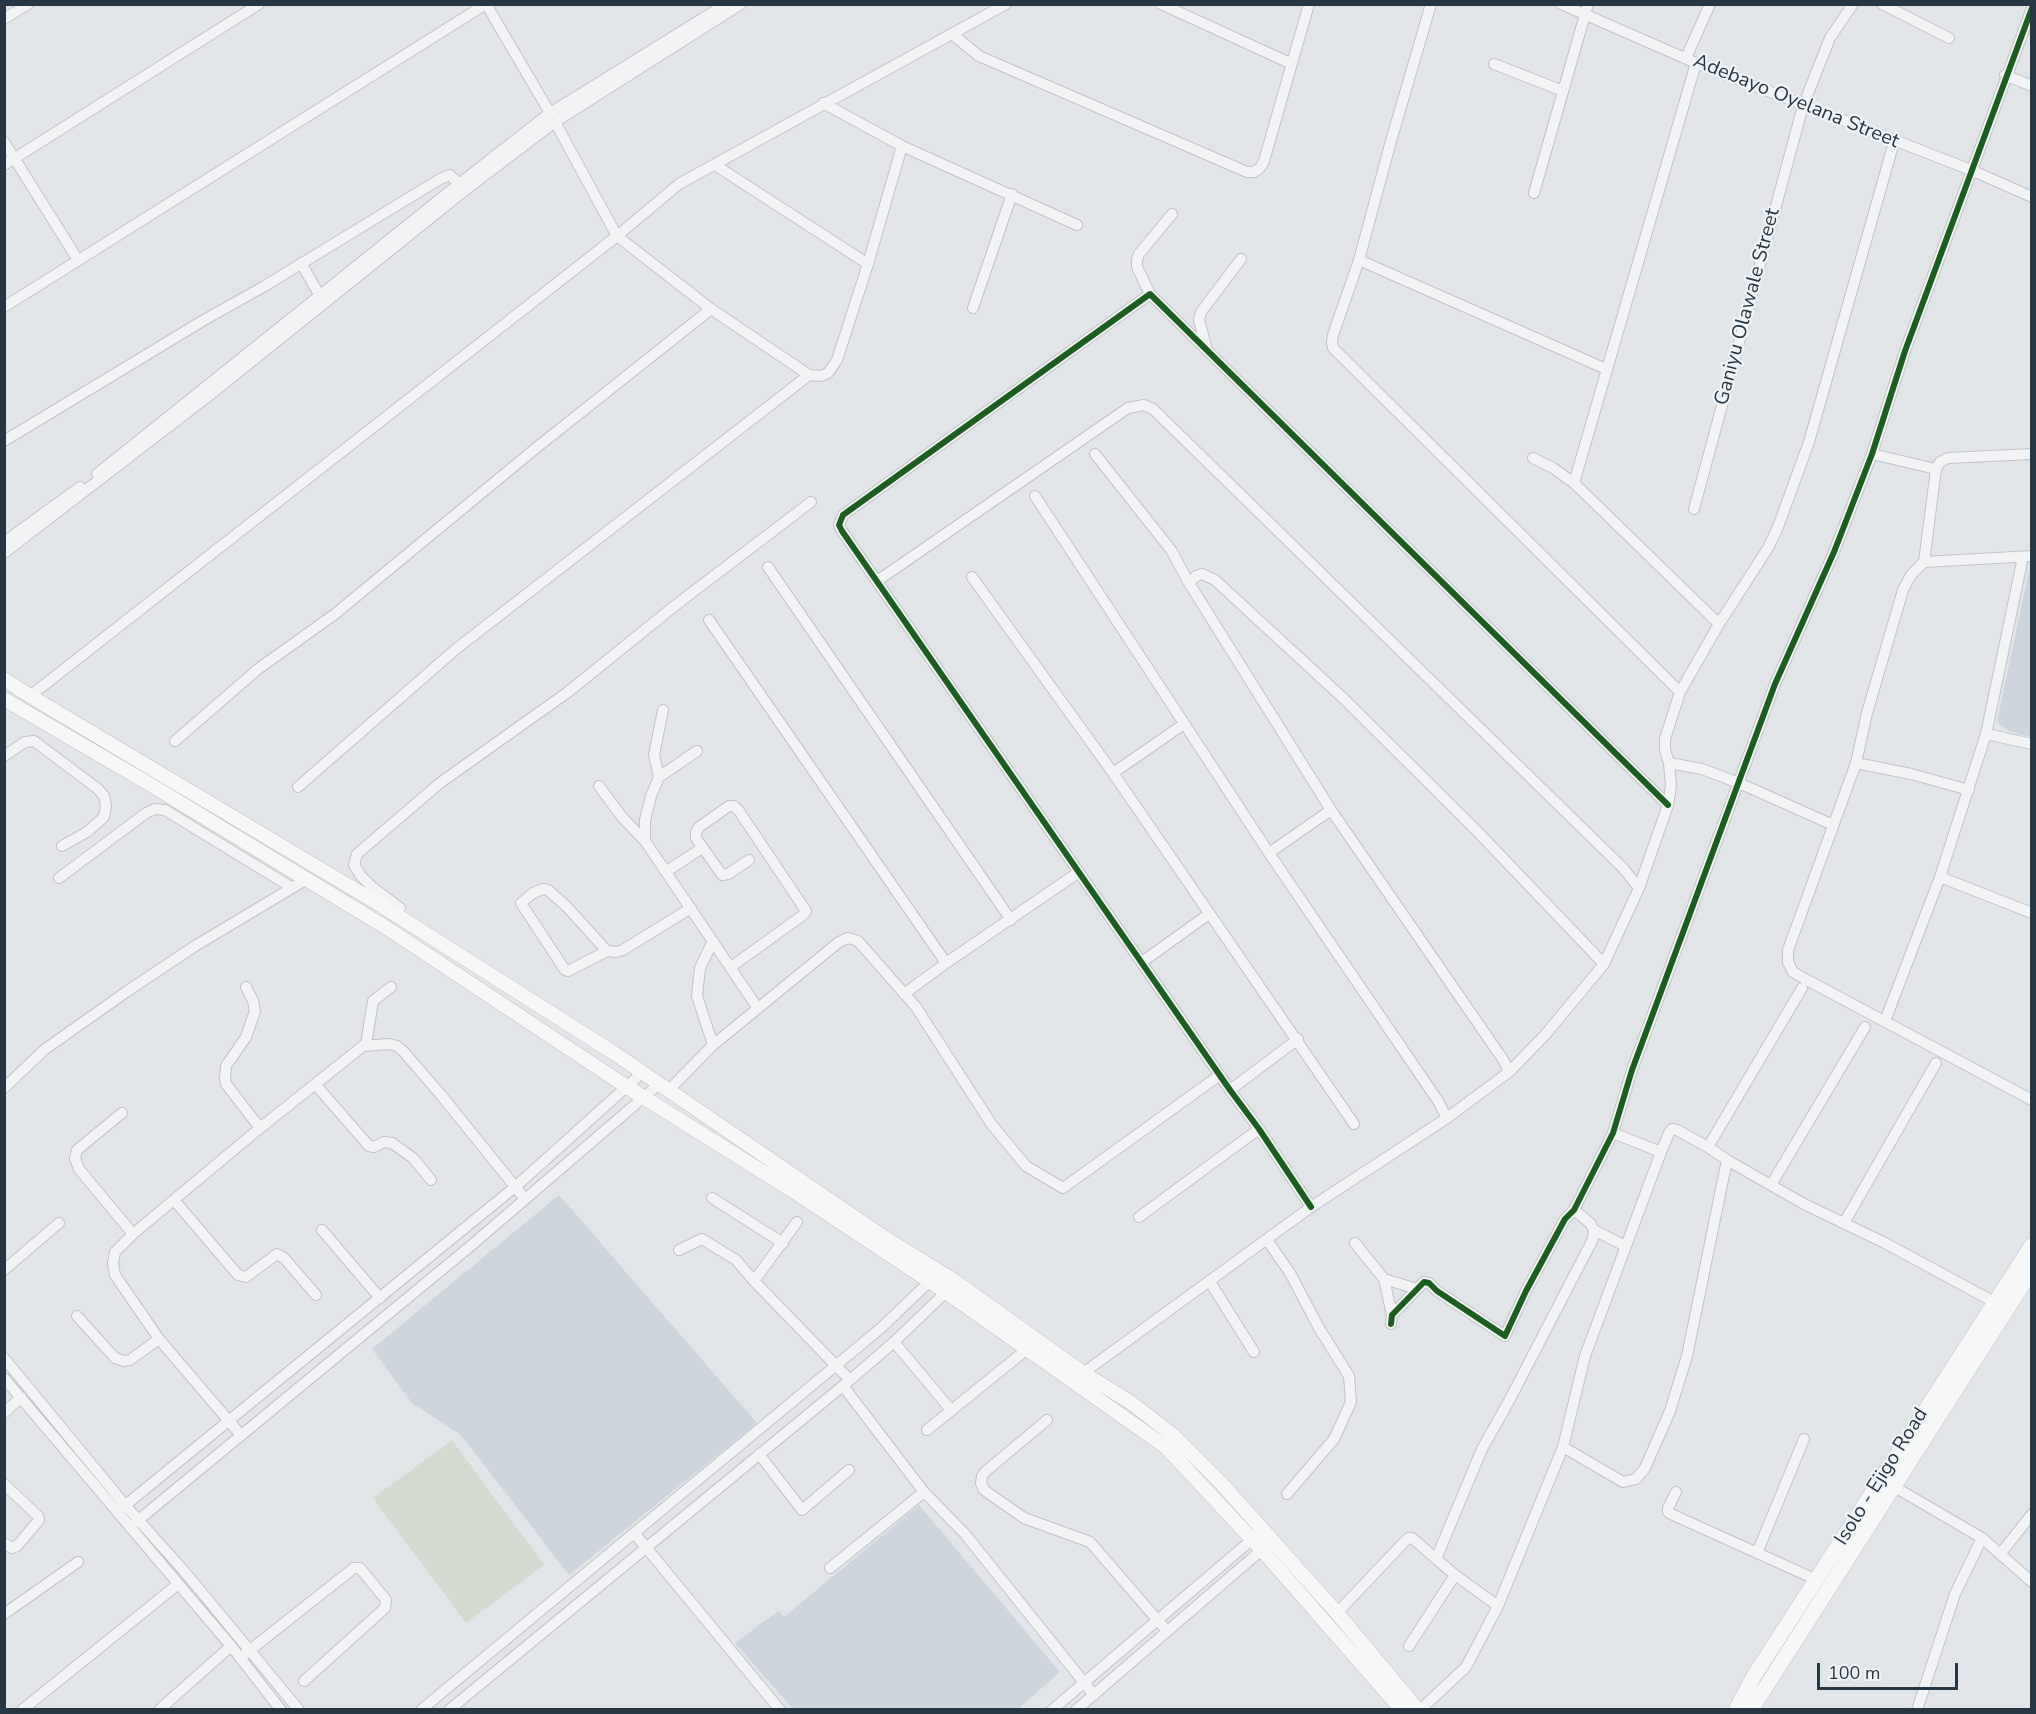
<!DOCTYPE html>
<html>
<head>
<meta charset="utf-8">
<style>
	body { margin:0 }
	#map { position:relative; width:2036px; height:1714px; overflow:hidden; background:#e2e5e8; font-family:"Nunito Sans",sans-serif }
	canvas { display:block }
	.frame { position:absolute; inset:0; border:6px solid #263643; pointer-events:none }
	.scale { position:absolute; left:1817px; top:1663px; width:141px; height:27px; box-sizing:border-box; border:3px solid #263643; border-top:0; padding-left:8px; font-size:18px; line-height:21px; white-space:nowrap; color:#263643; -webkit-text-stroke:4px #f0f4f7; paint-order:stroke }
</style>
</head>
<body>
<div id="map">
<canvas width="2036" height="1714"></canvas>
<div class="frame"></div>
<div class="scale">100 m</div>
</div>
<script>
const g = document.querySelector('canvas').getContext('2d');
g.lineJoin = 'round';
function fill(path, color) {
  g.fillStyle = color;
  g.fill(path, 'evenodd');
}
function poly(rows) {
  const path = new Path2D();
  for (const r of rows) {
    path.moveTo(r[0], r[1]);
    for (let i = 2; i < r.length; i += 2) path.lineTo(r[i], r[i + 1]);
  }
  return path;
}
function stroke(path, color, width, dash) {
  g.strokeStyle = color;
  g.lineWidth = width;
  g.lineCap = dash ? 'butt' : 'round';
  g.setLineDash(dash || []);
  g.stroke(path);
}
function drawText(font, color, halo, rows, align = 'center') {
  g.font = font + ' "Nunito Sans",sans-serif';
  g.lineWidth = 4.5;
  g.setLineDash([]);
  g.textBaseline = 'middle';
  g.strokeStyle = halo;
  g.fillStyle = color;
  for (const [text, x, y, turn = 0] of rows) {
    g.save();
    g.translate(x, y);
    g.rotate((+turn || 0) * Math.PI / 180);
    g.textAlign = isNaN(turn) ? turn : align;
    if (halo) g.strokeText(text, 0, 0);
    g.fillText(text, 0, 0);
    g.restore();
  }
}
fill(poly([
	[2031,568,2031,737,2009,731,1997,722,2029,570],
	[559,1195,757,1423,569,1575,461,1435,412,1403,372,1349],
	[919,1505,1060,1672,1018,1709,793,1709,735,1643,778,1611,784,1617]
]), '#cfd5dc');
fill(poly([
	[452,1440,544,1565,466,1623,373,1498]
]), '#d4dcd2');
const street = poly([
	[486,4,550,113],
	[1161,4,1292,64],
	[1431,4,1391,141,1359,260,1333,335,1332,342,1333,348,1680,692],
	[1561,4,1696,63,1971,170,2032,197],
	[1882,4,1949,38],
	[4,19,28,4],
	[952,34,979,56,1247,172,1254,172,1260,168,1264,161,1309,4],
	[1686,58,1710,4],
	[1494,64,1563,91],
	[2005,75,2032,86],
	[823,103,902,146,1077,225],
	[555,122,617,236,711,309,809,375],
	[4,142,78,260],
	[4,165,259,4],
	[715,165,868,264],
	[1534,193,1588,4],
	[1359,260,1606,369],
	[301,263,320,296],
	[1150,294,1137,267,1137,260,1139,254,1172,214],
	[4,307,486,4],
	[973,308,1012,194],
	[1207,350,1199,320,1201,312,1241,259],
	[4,441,204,320,263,287,440,179,450,175,459,184],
	[1095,454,1171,550,1189,583,1331,810,1504,1061,1509,1072],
	[1872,454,1936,469,1940,462,1948,458,2032,454],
	[1533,458,1553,468,1574,483,1719,624],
	[1936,469,1924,562,1911,575,1903,590,1867,713,1856,763,1788,950,1788,962,1793,972,1807,980,2032,1100],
	[97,474,459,184,550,113,726,4],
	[1574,483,1696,63],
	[1035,496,1269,853,1438,1101,1447,1118],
	[1694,509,1803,106,1830,38,1853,4],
	[4,542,80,487],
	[4,553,211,394,464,191,555,122,741,4],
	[1924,562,2032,556],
	[768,567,1011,920],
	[972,577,1113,773,1354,1124],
	[877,581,1128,408,1144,405,1153,409,1623,868,1639,888],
	[1189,583,1196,576,1202,574,1215,580,1343,698,1475,829,1604,964],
	[709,620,946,963],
	[30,696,617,236,679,184,1006,4],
	[1986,734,2032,744],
	[175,741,258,669,335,614,536,448,711,309],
	[4,756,25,742,34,741,98,789,104,796,106,806,104,817,87,832,62,846],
	[1669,763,1702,769,1739,783,1833,825],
	[1856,763,1911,774,1969,790],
	[1113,773,1184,724],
	[659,777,654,755,663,710],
	[599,786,622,817,645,841,757,1007],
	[298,787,456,649,809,375,821,376,828,373,837,360,868,264,902,146],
	[645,841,645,820,651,796,659,777,697,751],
	[1269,853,1331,810],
	[667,871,702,848],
	[1940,877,2032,913],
	[59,878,146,813,155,809,165,810,291,887],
	[396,915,400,908,372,887,361,876,354,865,357,854,440,783,568,692,677,604,811,502],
	[713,941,700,968,697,996,713,1045],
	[607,951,566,906,548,890,543,889,533,893,521,903,565,970,568,971,607,951,616,952,623,950,691,908],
	[1142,962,1209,914],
	[731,967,803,915,806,911,739,811,734,806,729,806,699,827,696,832,696,838,722,875,728,874,749,860],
	[246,987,253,1001,255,1011,246,1037,226,1066,225,1079,226,1084,260,1128],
	[1802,988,1708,1147,1727,1160,1804,1204,1885,1243,1996,1303],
	[904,994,946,963,1079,872],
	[1885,1021,1940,877,1986,734,2023,557],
	[366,1044,373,1001,391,987],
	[315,1084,369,1146,374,1147,384,1142,392,1143,413,1158,431,1180],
	[4,1088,44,1050,126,992,195,946,307,879],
	[1230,1090,1298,1039],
	[668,1091,713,1045,839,942,848,938,858,941,916,1007,992,1125,1026,1166,1063,1188,1220,1075],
	[122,1113,77,1150,75,1158,79,1169,133,1234],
	[1613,1133,1661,1152,1669,1133,1672,1129,1677,1130,1708,1147],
	[1771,1185,1865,1027],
	[712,1198,783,1243],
	[174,1200,238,1275,246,1277,277,1254,284,1258,316,1295],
	[1311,1207,1259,1129,1230,1090,842,531,839,525,843,515,1150,294,1668,805],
	[1139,1217,1259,1129],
	[1844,1223,1936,1063],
	[322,1230,380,1298],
	[1594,1230,1625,1246],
	[1267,1240,1290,1273,1319,1328,1349,1376,1351,1402,1334,1439,1287,1494],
	[1355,1243,1384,1279,1417,1289],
	[679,1250,702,1239,736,1260,754,1281,850,1380],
	[4,1270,59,1223],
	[1384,1279,1392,1315],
	[754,1281,797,1222],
	[1210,1282,1254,1352],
	[77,1316,115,1358,124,1361,130,1360,159,1339],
	[1391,1324,1392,1315,1424,1282,1429,1283,1437,1291,1505,1336,1526,1291,1565,1219,1574,1210,1613,1133,1632,1070,1775,684,1834,552,1872,454,1905,351,2032,8],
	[894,1342,951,1410],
	[4,1358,125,1505,184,1571,299,1710],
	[1079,1376,1311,1207,1447,1118,1509,1072,1545,1035,1604,964,1639,888,1668,805,1671,786,1669,763,1665,750,1665,739,1680,692,1719,624,1768,548,1778,527,1809,442,1894,142],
	[4,1378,231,1646,281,1710],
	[843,1386,924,1492,965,1534,1094,1695],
	[4,1413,21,1397],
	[1047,1420,986,1471,982,1476,981,1483,984,1490,1024,1518,1090,1542,1167,1631],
	[927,1430,1026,1350],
	[240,1434,159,1339,115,1275,113,1263,115,1252,133,1234,260,1128,363,1046,389,1044,397,1046,403,1051,441,1095,525,1199],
	[1563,1447,1623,1482,1636,1479,1645,1468,1670,1411,1687,1356,1727,1160],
	[759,1454,802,1510,849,1470],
	[4,1484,38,1516,39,1520,17,1546,12,1548,4,1543],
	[1893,1486,1982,1538,2032,1582],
	[1676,1492,1668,1508,1668,1512,1671,1514,1817,1580],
	[117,1512,515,1187,643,1072],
	[130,1527,473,1244,659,1084],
	[635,1534,780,1710],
	[1757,1553,1804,1439],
	[2001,1553,2032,1514],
	[1436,1559,1482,1449,1509,1401,1593,1239,1594,1230,1590,1223,1574,1210],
	[830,1568,924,1492],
	[1337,1613,1408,1538,1412,1538,1455,1575,1498,1606],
	[4,1614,78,1562],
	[1409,1646,1455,1575],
	[245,1654,354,1568,360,1568,386,1600,385,1608,304,1681],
	[22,1710,177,1585],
	[159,1710,231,1646],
	[421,1710,881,1328,929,1282],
	[449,1710,850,1380,894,1342,946,1292],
	[1052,1710,1262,1531],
	[1076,1710,1272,1541],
	[1420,1710,1466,1667,1498,1606,1563,1447,1585,1356,1661,1152],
	[1917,1710,1955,1594,1982,1538]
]);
const secondary = poly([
	[4,679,30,696,379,904,614,1053,885,1238,953,1280,1083,1373,1130,1402,1173,1435,1221,1483,1337,1613,1418,1710],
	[4,699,151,785,387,928,627,1087,790,1189,946,1292,1166,1447,1262,1550,1402,1710]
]);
const primary = poly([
	[1736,1710,1754,1676,2032,1245],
	[1751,1710,2032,1270]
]);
stroke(street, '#c0c3c6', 12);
stroke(secondary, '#c0c3c6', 15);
stroke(primary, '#bec2c6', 16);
stroke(street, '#f2f3f4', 10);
stroke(secondary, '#f6f7f7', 14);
stroke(primary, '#f6f7f7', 15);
stroke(poly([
	[1311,1207,1259,1129,1230,1090,842,531,839,525,843,515,1150,294,1668,805],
	[1391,1324,1392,1315,1424,1282,1429,1283,1437,1291,1505,1336,1526,1291,1565,1219,1574,1210,1613,1133,1632,1070,1775,684,1834,552,1872,454,1905,351,2032,8]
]), '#1b5e20', 6);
drawText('20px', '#263643', '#f0f4f7', [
	["Adebayo Oyelana Street",1796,102,22],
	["Ganiyu Olawale Street",1748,307,-75],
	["Isolo - Ejigo Road",1882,1477,-58]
]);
</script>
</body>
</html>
